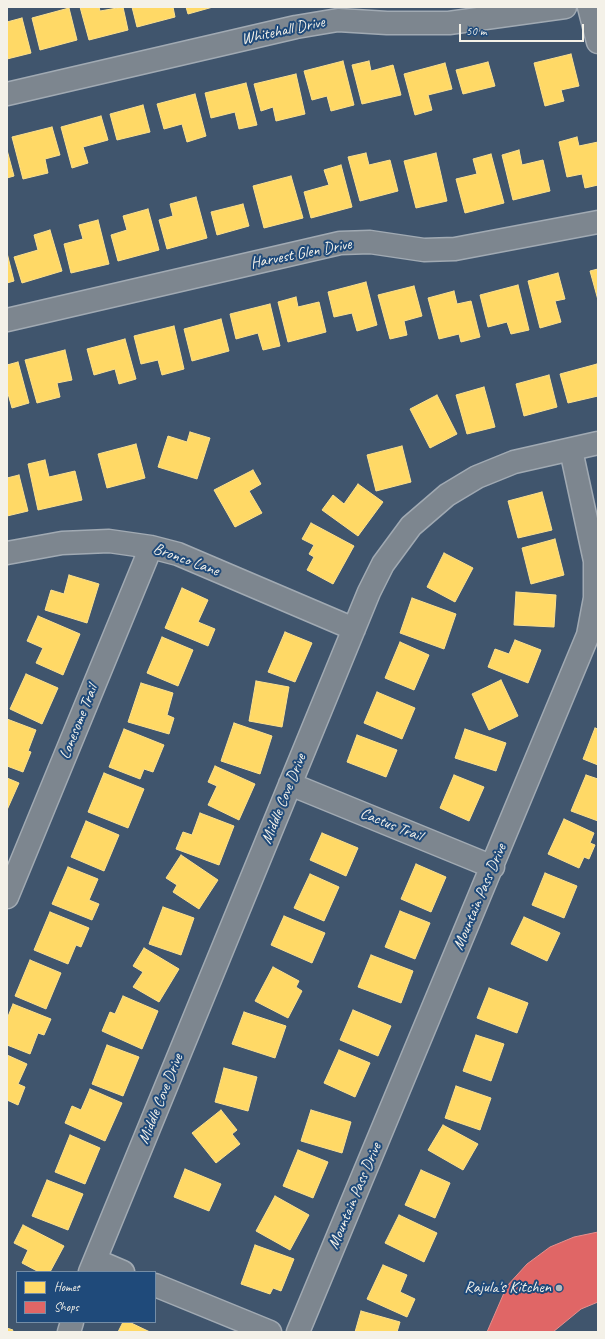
<!DOCTYPE html>
<html>
<head>
<meta charset="utf-8">
<style>
	body { margin:0 }
	#map { position:relative; width:605px; height:1339px; overflow:hidden; background:#40556d; font-family:Caveat,sans-serif }
	canvas { display:block }
	.frame { position:absolute; inset:0; border:8px solid #f4f1e8; pointer-events:none }
	.legend { position:absolute; left:16px; top:1271px; width:140px; height:52px; box-sizing:border-box; background:#1f4a7a; border:1px solid #748da6; margin:0; padding:5px 7px; list-style:none; font-size:12px; color:#f4f1e8 }
	.legend li { display:flex; align-items:center; gap:8px; height:20px }
	.legend b { width:20px; border:1px solid #748da6 }
	.scale { position:absolute; left:459px; top:24px; width:125px; height:18px; box-sizing:border-box; border:2px solid #f4f1e8; border-top:0; padding-left:5px; font-size:12px; line-height:14px; white-space:nowrap; color:#f4f1e8; -webkit-text-stroke:3px #1f4a7a; paint-order:stroke }
</style>
</head>
<body>
<div id="map">
<canvas width="605" height="1339"></canvas>
<div class="frame"></div>
<ul class="legend">
<li><b style="height:11px;background:#ffd966"></b>Homes</li>
<li><b style="height:11px;background:#e06666"></b>Shops</li>
</ul>
<div class="scale">50 m</div>
</div>
<script>
const g = document.querySelector('canvas').getContext('2d');
g.lineJoin = 'round';
function fill(path, color) {
  g.fillStyle = color;
  g.fill(path, 'evenodd');
}
function poly(rows) {
  const path = new Path2D();
  for (const r of rows) {
    path.moveTo(r[0], r[1]);
    for (let i = 2; i < r.length; i += 2) path.lineTo(r[i], r[i + 1]);
  }
  return path;
}
function stroke(path, color, width, dash) {
  g.strokeStyle = color;
  g.lineWidth = width;
  g.lineCap = dash ? 'butt' : 'round';
  g.setLineDash(dash || []);
  g.stroke(path);
}
function drawText(font, color, halo, rows, align = 'center') {
  g.font = font + ' Caveat,sans-serif';
  g.lineWidth = 4;
  g.setLineDash([]);
  g.textBaseline = 'middle';
  g.strokeStyle = halo;
  g.fillStyle = color;
  for (const [text, x, y, turn = 0] of rows) {
    g.save();
    g.translate(x, y);
    g.rotate((+turn || 0) * Math.PI / 180);
    g.textAlign = isNaN(turn) ? turn : align;
    if (halo) g.strokeText(text, 0, 0);
    g.fillText(text, 0, 0);
    g.restore();
  }
}
const homes = poly([
	[80,7,99,7,100,11,123,7,128,30,89,40,80,7],
	[132,7,173,7,175,17,137,27,132,7],
	[186,7,213,7,188,14,186,7],
	[69,8,77,40,40,50,32,18,69,8],
	[22,18,31,53,7,59,7,22,22,18],
	[571,54,579,86,561,90,564,101,545,106,534,63,571,54],
	[343,61,354,105,331,111,327,96,312,100,304,71,343,61],
	[369,61,371,71,393,65,401,95,362,104,352,65,369,61],
	[488,62,495,86,463,94,456,70,488,62],
	[445,63,452,89,428,95,432,110,415,115,404,74,445,63],
	[296,74,305,114,276,121,273,107,261,111,254,84,296,74],
	[246,83,257,125,239,129,235,112,211,118,205,93,246,83],
	[195,94,206,136,187,142,182,124,164,129,157,104,195,94],
	[143,105,150,132,117,140,110,114,143,105],
	[101,116,108,140,83,147,88,163,72,168,61,127,101,116],
	[52,127,60,155,45,159,48,173,23,179,12,137,52,127],
	[577,137,579,146,598,142,598,185,585,188,582,174,567,177,559,142,577,137],
	[7,150,14,176,7,178,7,150],
	[519,150,522,165,543,160,550,191,513,200,502,155,519,150],
	[366,153,369,165,390,160,398,191,360,201,348,157,366,153],
	[436,153,447,201,416,208,404,161,436,153],
	[491,154,504,203,465,213,456,179,477,174,473,159,491,154],
	[341,165,352,207,311,218,304,192,329,185,324,170,341,165],
	[291,176,303,218,264,228,253,186,291,176],
	[196,197,207,238,167,249,159,220,173,216,170,204,196,197],
	[243,204,249,226,217,235,211,212,243,204],
	[148,209,159,250,118,261,111,235,127,230,123,216,148,209],
	[98,220,109,264,71,273,64,244,83,239,79,225,98,220],
	[50,230,62,271,22,283,14,257,38,250,34,235,50,230],
	[7,253,14,281,7,283,7,253],
	[598,269,598,300,590,271,598,269],
	[558,273,565,299,555,301,561,322,540,328,528,281,558,273],
	[366,282,377,325,357,331,352,313,334,317,328,292,366,282],
	[518,285,529,330,511,334,507,322,488,327,480,295,518,285],
	[414,286,422,316,404,321,407,335,390,339,378,295,414,286],
	[454,291,457,304,471,301,480,337,461,342,459,334,439,339,428,298,454,291],
	[296,297,298,307,319,302,326,332,288,342,278,302,296,297],
	[270,304,280,346,263,350,258,333,236,339,230,314,270,304],
	[221,319,229,351,192,361,184,329,221,319],
	[174,326,184,369,162,375,158,360,141,364,134,336,174,326],
	[125,339,136,379,119,384,115,369,94,375,87,349,125,339],
	[65,350,72,380,57,383,60,397,37,403,25,360,65,350],
	[18,362,29,403,12,408,7,390,7,365,18,362],
	[597,364,598,396,568,403,560,374,597,364],
	[549,375,557,407,524,416,516,384,549,375],
	[484,387,495,427,467,434,456,395,484,387],
	[437,395,457,434,430,448,410,409,437,395],
	[190,432,210,438,197,479,158,467,168,436,187,442,190,432],
	[136,444,145,478,107,488,98,454,136,444],
	[402,446,411,482,376,491,367,455,402,446],
	[45,460,49,477,75,471,82,500,38,510,28,464,45,460],
	[253,470,261,484,249,491,262,513,235,527,214,490,253,470],
	[19,475,28,511,7,516,7,478,19,475],
	[358,484,383,502,358,536,322,510,333,495,344,504,358,484],
	[542,492,552,530,518,538,508,501,542,492],
	[311,523,354,546,333,584,307,570,314,557,309,554,314,545,302,539,311,523],
	[555,539,564,575,531,584,522,548,555,539],
	[444,553,473,568,455,602,427,587,444,553],
	[69,575,99,584,87,623,45,610,51,590,64,594,69,575],
	[182,588,208,600,198,622,215,629,208,646,165,628,182,588],
	[516,592,556,595,554,627,514,625,516,592],
	[412,598,456,614,444,649,400,633,412,598],
	[38,616,80,634,63,675,36,663,43,648,27,641,38,616],
	[285,632,312,643,295,682,268,672,285,632],
	[162,637,193,650,178,686,147,673,162,637],
	[515,640,541,650,528,683,488,667,495,649,509,654,515,640],
	[400,642,429,655,414,690,385,678,400,642],
	[26,674,58,688,42,724,10,709,26,674],
	[501,680,518,716,489,730,472,694,501,680],
	[256,681,289,687,282,727,249,721,256,681],
	[141,683,173,693,167,715,174,718,169,734,128,722,141,683],
	[377,692,415,708,402,739,364,723,377,692],
	[7,719,36,730,28,751,31,752,23,772,7,766,7,719],
	[234,723,272,736,260,774,221,761,234,723],
	[595,728,598,729,598,765,583,759,595,728],
	[124,729,164,745,153,772,144,769,140,779,109,767,124,729],
	[465,729,506,743,496,771,455,758,465,729],
	[357,735,397,750,386,777,347,762,357,735],
	[215,766,255,784,239,820,208,805,217,786,208,782,215,766],
	[104,773,144,789,128,828,88,812,104,773],
	[454,775,484,787,469,821,440,808,454,775],
	[586,775,598,779,598,821,571,811,586,775],
	[7,778,19,783,7,810,7,778],
	[200,813,234,826,219,865,176,849,183,832,192,835,200,813],
	[564,819,594,833,590,843,595,845,589,859,584,857,579,868,548,854,564,819],
	[86,821,119,835,104,871,71,857,86,821],
	[322,833,358,848,346,876,310,860,322,833],
	[181,855,218,880,199,909,173,892,177,885,166,878,181,855],
	[416,864,446,877,431,912,401,899,416,864],
	[68,867,98,879,89,900,99,904,92,920,52,904,68,867],
	[545,873,577,886,564,918,532,905,545,873],
	[310,874,339,887,324,921,294,908,310,874],
	[163,907,194,918,181,955,149,944,163,907],
	[400,911,430,923,415,959,385,947,400,911],
	[50,912,89,928,81,947,76,945,68,964,34,950,50,912],
	[284,916,325,933,312,963,271,945,284,916],
	[524,917,560,933,547,961,511,944,524,917],
	[144,948,179,969,159,1002,133,987,143,972,133,966,144,948],
	[371,955,413,971,401,1003,358,987,371,955],
	[30,960,61,973,46,1009,15,996,30,960],
	[273,967,299,981,296,987,302,991,288,1018,255,1001,273,967],
	[489,988,528,1003,517,1033,477,1018,489,988],
	[123,996,158,1011,142,1049,102,1031,110,1012,115,1014,123,996],
	[13,1004,51,1019,44,1035,38,1033,30,1054,7,1045,7,1019,13,1004],
	[353,1010,391,1026,378,1056,340,1040,353,1010],
	[244,1012,286,1026,275,1058,232,1044,244,1012],
	[476,1035,504,1044,491,1081,463,1071,476,1035],
	[107,1045,139,1057,123,1096,92,1084,107,1045],
	[339,1050,370,1063,355,1097,324,1083,339,1050],
	[7,1055,27,1064,18,1084,25,1087,18,1105,7,1100,7,1055],
	[224,1068,257,1077,248,1111,215,1102,224,1068],
	[456,1086,491,1098,480,1130,445,1118,456,1086],
	[90,1089,122,1103,105,1141,65,1123,72,1106,81,1110,90,1089],
	[221,1110,237,1130,232,1134,240,1144,216,1163,192,1133,221,1110],
	[311,1110,351,1122,342,1153,301,1141,311,1110],
	[443,1125,478,1144,463,1170,428,1150,443,1125],
	[70,1135,100,1148,85,1184,55,1172,70,1135],
	[298,1150,328,1162,313,1198,283,1186,298,1150],
	[185,1169,221,1184,209,1211,174,1197,185,1169],
	[421,1170,450,1183,435,1218,405,1205,421,1170],
	[47,1180,83,1194,68,1230,32,1216,47,1180],
	[275,1196,309,1215,290,1250,256,1231,275,1196],
	[399,1215,437,1233,424,1262,385,1243,399,1215],
	[23,1225,64,1246,50,1272,39,1272,22,1263,28,1250,14,1243,23,1225],
	[255,1245,294,1259,281,1291,273,1288,270,1294,241,1284,255,1245],
	[383,1265,407,1275,400,1292,415,1299,407,1317,367,1299,383,1265],
	[361,1311,400,1322,397,1332,355,1332,361,1311],
	[123,1322,129,1322,150,1332,118,1332,123,1322],
	[7,1328,13,1330,12,1332,7,1332,7,1328]
]);
fill(homes, '#ffd966');
stroke(homes, '#fce08d', 1);
const shops = poly([
	[598,1232,598,1302,581,1309,553,1332,487,1332,507,1286,527,1264,550,1247,574,1237,598,1232]
]);
fill(shops, '#e06666');
stroke(shops, '#e6908d', 1);
const minor = poly([
	[7,94,296,27,338,20,387,23,449,23,565,7],
	[7,320,340,243,370,242,424,250,455,249,598,222],
	[7,553,62,543,109,541,151,547,178,554,354,629],
	[290,784,493,867],
	[7,897,151,547],
	[95,1260,123,1272],
	[90,1272,369,592,383,564,411,526,447,495,477,477,514,462,598,443],
	[155,1285,270,1332],
	[69,1332,72,1322],
	[298,1332,588,635,595,598,595,561,571,450]
]);
const major = poly([
	[589,7,598,42]
]);
stroke(minor, '#a1aab3', 25);
stroke(major, '#a1aab3', 25);
stroke(minor, '#7d868f', 22);
stroke(major, '#7d868f', 22);
for (const [x, y, r, color] of [
	[559,1288,4,"#b5babd"]
]) {
  const dot = new Path2D();
  dot.arc(x, y, r, 0, 2 * Math.PI);
  g.fillStyle = color;
  g.fill(dot);
  stroke(dot, '#1f4a7a', 1.5);
}
drawText('16px', '#f4f1e8', '#1f4a7a', [
	["Whitehall Drive",283,31,-12],
	["Harvest Glen Drive",301,254,-11],
	["Bronco Lane",186,560,20],
	["Lonesome Trail",79,722,-68],
	["Middle Cove Drive",284,799,-68],
	["Cactus Trail",391,825,22],
	["Mountain Pass Drive",480,897,-67],
	["Middle Cove Drive",161,1099,-68],
	["Mountain Pass Drive",355,1196,-67]
]);
drawText('16px', '#f4f1e8', '#1f4a7a', [
	["Rajula's Kitchen",551,1288]
], 'right');
</script>
</body>
</html>
